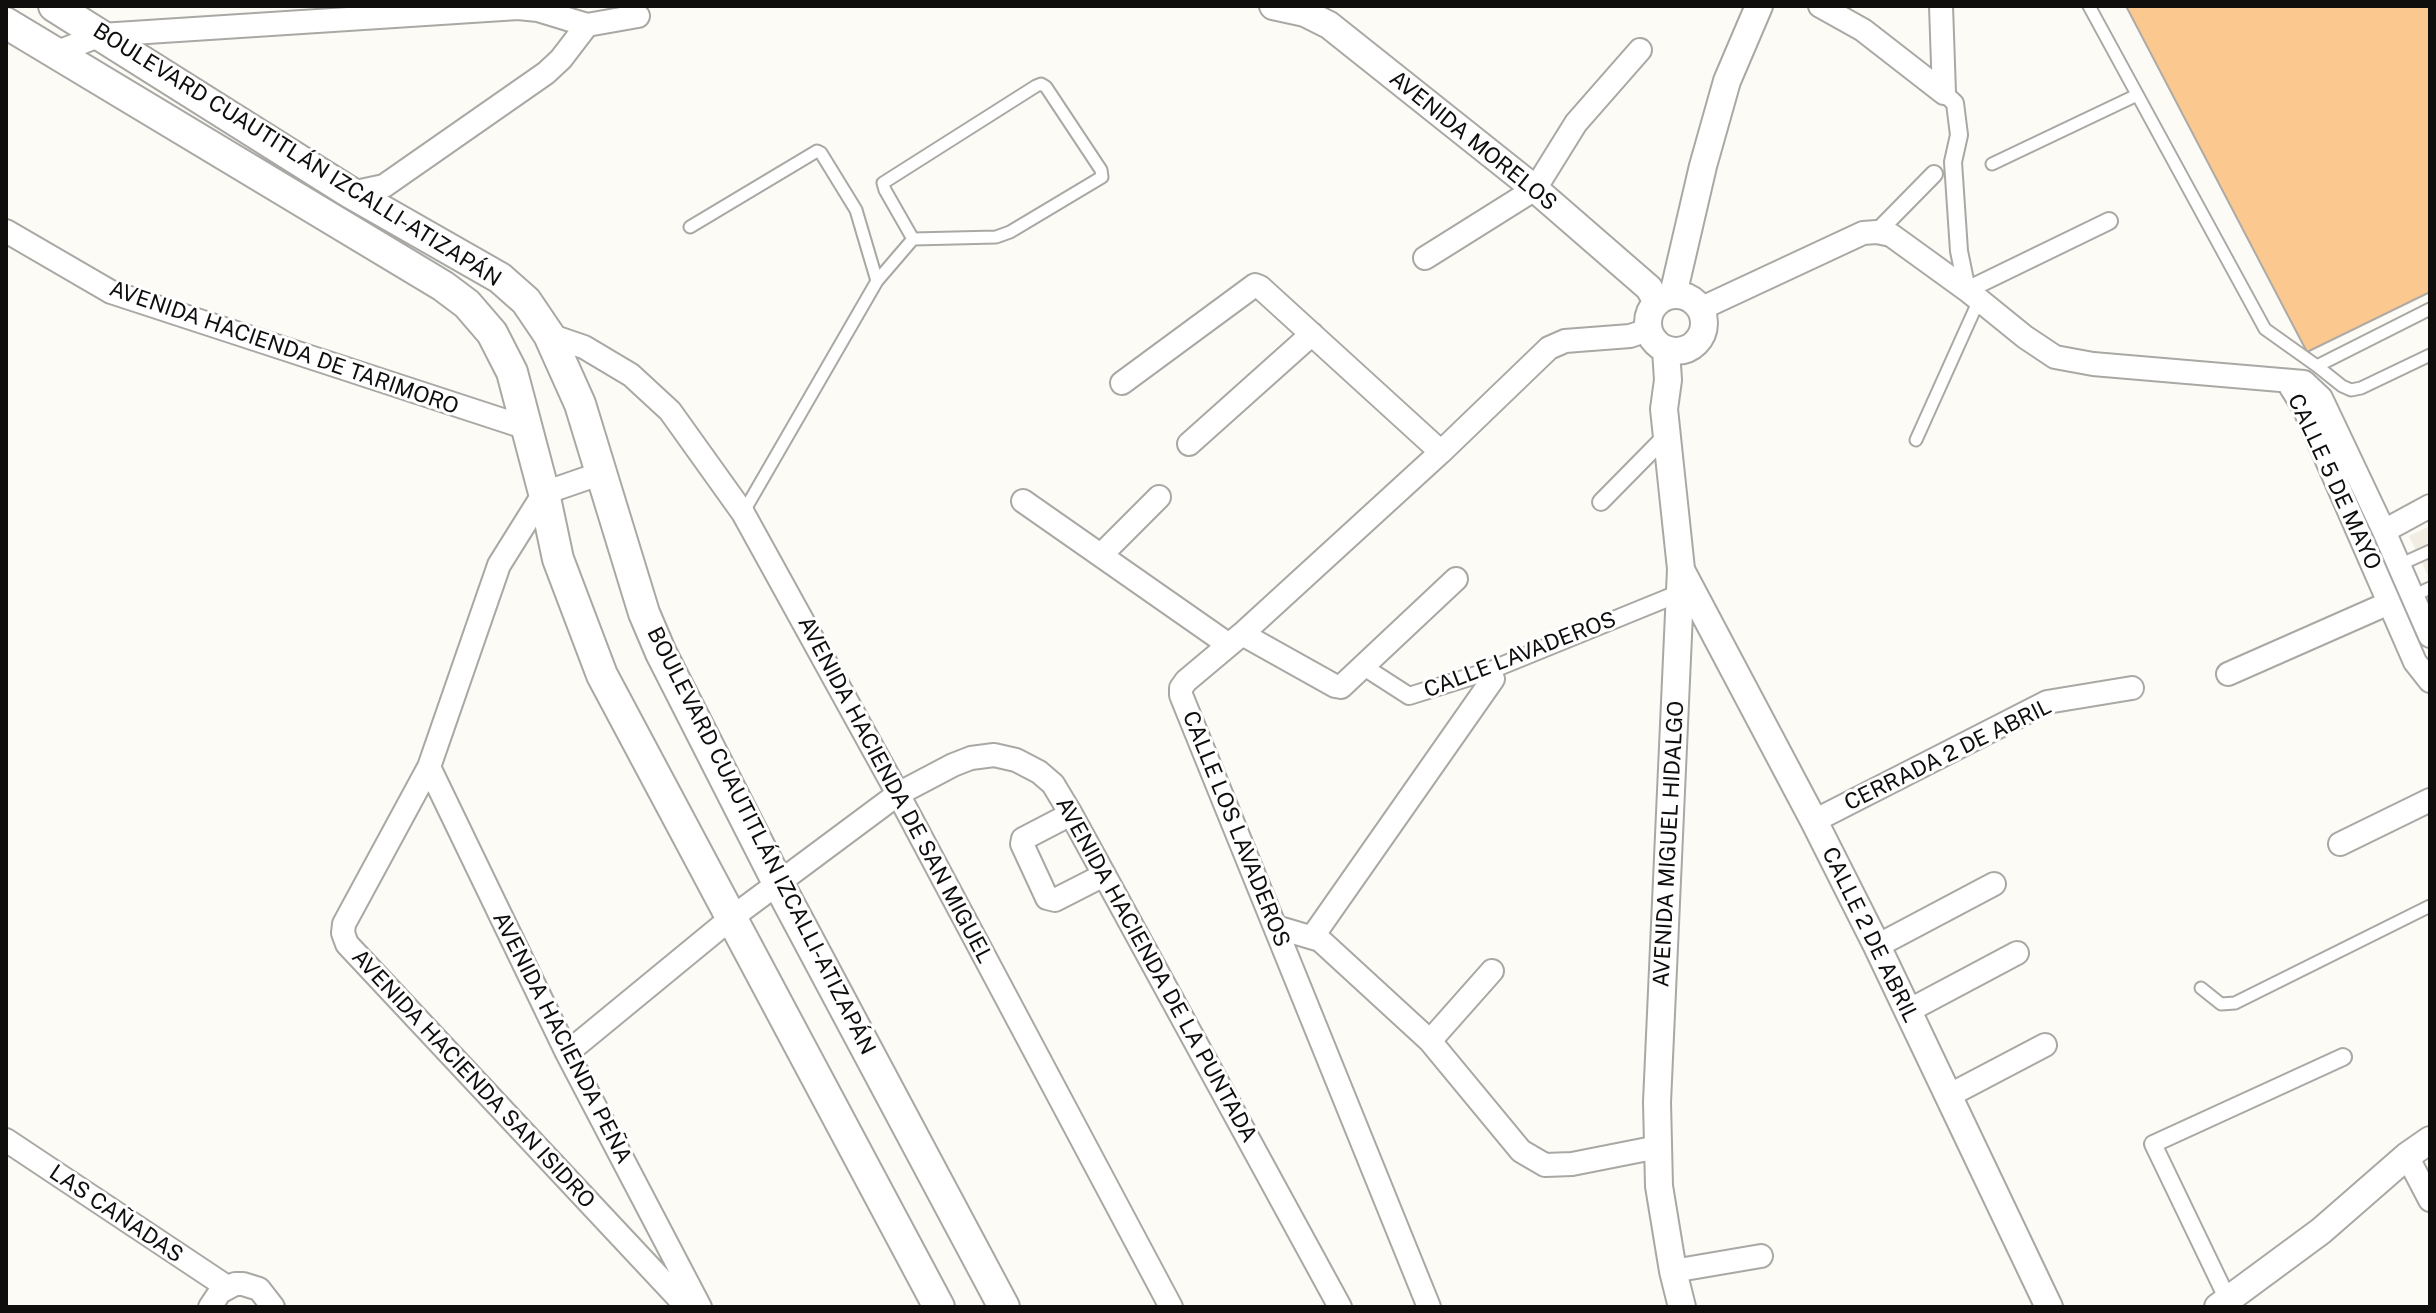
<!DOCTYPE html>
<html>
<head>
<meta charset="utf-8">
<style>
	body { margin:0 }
	#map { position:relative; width:2436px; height:1313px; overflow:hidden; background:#fcfbf6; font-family:"Public Sans",sans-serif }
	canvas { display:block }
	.frame { position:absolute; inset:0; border:8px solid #0f0e0d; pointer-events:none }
</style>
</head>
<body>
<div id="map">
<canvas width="2436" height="1313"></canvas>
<div class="frame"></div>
</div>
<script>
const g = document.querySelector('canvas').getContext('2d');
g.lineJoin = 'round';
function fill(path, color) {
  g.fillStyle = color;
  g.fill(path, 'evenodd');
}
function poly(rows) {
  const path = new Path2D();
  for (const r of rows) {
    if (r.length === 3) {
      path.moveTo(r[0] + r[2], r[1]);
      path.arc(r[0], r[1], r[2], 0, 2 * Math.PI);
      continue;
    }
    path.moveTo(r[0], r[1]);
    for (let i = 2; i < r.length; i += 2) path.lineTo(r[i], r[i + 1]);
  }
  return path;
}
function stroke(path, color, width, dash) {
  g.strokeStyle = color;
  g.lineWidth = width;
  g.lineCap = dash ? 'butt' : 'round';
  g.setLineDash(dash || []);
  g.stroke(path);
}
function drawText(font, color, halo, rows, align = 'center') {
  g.font = font + ' "Public Sans",sans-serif';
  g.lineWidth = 6;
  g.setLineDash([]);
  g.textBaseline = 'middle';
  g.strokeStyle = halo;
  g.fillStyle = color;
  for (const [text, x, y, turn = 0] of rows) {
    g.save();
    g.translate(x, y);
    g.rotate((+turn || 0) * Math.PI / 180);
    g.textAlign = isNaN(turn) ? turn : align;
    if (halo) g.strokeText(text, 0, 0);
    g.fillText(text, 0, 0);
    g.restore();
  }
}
fill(poly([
	[2430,526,2430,580,2409,536]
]), '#f2ede2');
const building = poly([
	[2126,6,2430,6,2430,292,2307,352,2126,6]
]);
fill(building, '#fbc88f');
stroke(building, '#aeaba7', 2);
const service = poly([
	[2089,6,2265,329,2317,366,2430,309],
	[1992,164,2137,95],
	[690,227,817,151,821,153,856,210,877,281],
	[2317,366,2342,386,2351,390,2361,388,2430,355],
	[1916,440,1979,300],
	[743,513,877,281,913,239,996,237,1010,232,1102,177,1101,170,1046,87,1041,84,1036,86,883,183,885,190,913,239],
	[2399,565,2430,551],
	[2413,596,2430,588],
	[2201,988,2221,1004,2235,1003,2430,906]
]);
const pedestrian = poly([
	[1944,93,1955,103,1959,135,1953,162,1959,251,1967,290,2109,221],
	[1877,232,1934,174],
	[1601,502,1667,435],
	[1364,667,1409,696,1486,672,1680,593],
	[2228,1300,2153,1144,2343,1057]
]);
const minor = poly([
	[1820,6,1863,30,1944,93],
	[1941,6,1944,93],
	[55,53,101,35,518,8,538,10,587,25,638,16],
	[351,193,384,186,546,73,561,59,587,25],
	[6,231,111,292,527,428],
	[1425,258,1535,189,1576,123,1640,50],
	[1700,309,1863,233,1877,232,1891,235,1967,290,2025,337,2055,357,2093,364,2304,382,2321,398,2384,531,2430,636],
	[549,335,584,347,631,375,670,411,743,513,898,794,1171,1307],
	[2287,381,2304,408,2415,662,2430,681],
	[1122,383,1255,285,1260,287,1441,452],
	[1189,444,1312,334],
	[602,473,544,493,499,565,429,767,344,924,343,933,347,944,687,1307],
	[1023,501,1229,645],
	[2384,531,2430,506],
	[1101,555,1159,497],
	[1242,634,1335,686,1341,687,1456,579],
	[2228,674,2389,603],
	[429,767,567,1053,700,1307],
	[1071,814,1023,839,1022,844,1047,898,1055,900,1104,875],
	[1814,821,2047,702,2132,688],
	[2340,844,2430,800],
	[1276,927,1320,940,1430,1041,1521,1151,1545,1165,1572,1164,1658,1147],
	[1313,936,1493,679],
	[1877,946,1994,884],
	[1908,1011,2017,953],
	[1430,1041,1492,971],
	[567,1053,730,919,898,794,953,765,971,758,994,755,1016,760,1039,772,1053,784,1071,814,1340,1307],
	[1948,1096,2045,1045],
	[6,1140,227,1287],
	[2407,1156,2430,1200],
	[1673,1271,1761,1256],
	[210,1307,220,1292,235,1284,243,1284,259,1289,273,1307],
	[1429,1307,1181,695,1181,688,1186,681,1242,634,1441,452,1549,348,1565,341,1630,336,1648,330]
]);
const tertiary = poly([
	[1273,6,1305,13,1329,25,1535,189,1649,288,1657,302],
	[1676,323,28],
	[1673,295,1703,166,1727,81,1759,6],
	[1666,350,1668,380,1664,409,1681,569,1657,1102,1659,1186,1673,1271,1682,1307],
	[1681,570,1814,821,1877,946,2049,1307],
	[2218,1307,2321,1231,2407,1156,2430,1140]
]);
const secondary = poly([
	[54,6,351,193,500,278,526,301,549,335,580,404,644,613,661,653,778,883,1004,1307],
	[6,23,443,286,467,304,492,333,512,372,544,493,558,559,602,675,939,1307]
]);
stroke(service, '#aaa8a4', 15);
stroke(pedestrian, '#aaa8a4', 20);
stroke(minor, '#aaa8a4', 26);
stroke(tertiary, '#aaa8a4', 30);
stroke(secondary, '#aaa8a4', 34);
stroke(service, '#fff', 11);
stroke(pedestrian, '#fff', 16);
stroke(minor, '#fff', 22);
stroke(tertiary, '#fff', 26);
stroke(secondary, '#fff', 30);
drawText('22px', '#0f0e0d', '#fff', [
	["AVENIDA MORELOS",1473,141,39],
	["BOULEVARD CUAUTITLÁN IZCALLI-ATIZAPÁN",297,155,32],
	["AVENIDA HACIENDA DE TARIMORO",284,348,19],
	["CALLE 5 DE MAYO",2334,482,65],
	["CALLE LAVADEROS",1520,655,-21],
	["CERRADA 2 DE ABRIL",1948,755,-26],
	["AVENIDA HACIENDA DE SAN MIGUEL",895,790,62],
	["CALLE LOS LAVADEROS",1236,829,68],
	["BOULEVARD CUAUTITLÁN IZCALLI-ATIZAPÁN",761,841,63],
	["AVENIDA MIGUEL HIDALGO",1669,844,-87],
	["CALLE 2 DE ABRIL",1870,935,64],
	["AVENIDA HACIENDA DE LA PUNTADA",1156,970,61],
	["AVENIDA HACIENDA PEÑA",562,1038,63],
	["AVENIDA HACIENDA SAN ISIDRO",473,1079,47],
	["LAS CAÑADAS",116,1214,34]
]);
</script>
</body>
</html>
